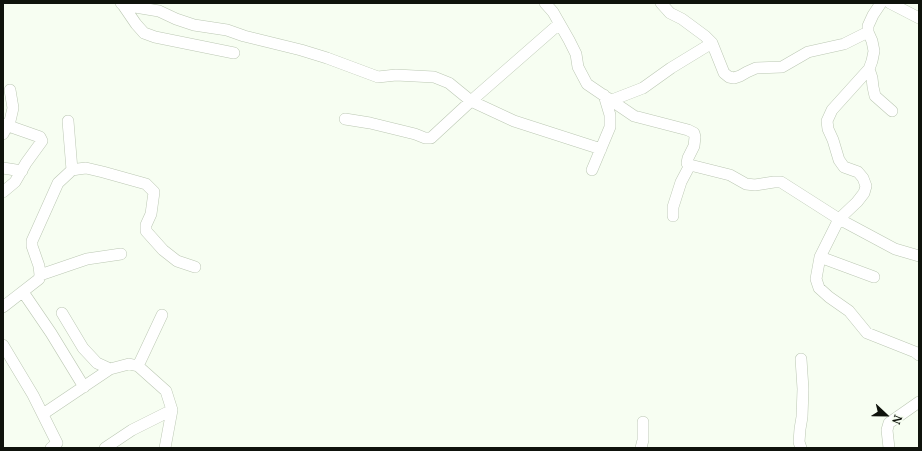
<!DOCTYPE html>
<html>
<head>
<meta charset="utf-8">
<style>
	body { margin:0 }
	#map { position:relative; width:922px; height:451px; overflow:hidden; background:#f7fef2; font-family:Merriweather,serif }
	canvas { display:block }
	.frame { position:absolute; inset:0; border:4px solid #0f130c; pointer-events:none }
	.north { position:absolute; left:866px; top:395px; width:40px; height:40px; -webkit-text-stroke:3px #f7fef2; paint-order:stroke; rotate:112deg; font-size:11px; font-weight:700; line-height:16px; text-align:center; color:#0f130c }
	.north::after { content:''; display:block; margin:auto; width:14px; height:18px; background:#0f130c; clip-path:polygon(50% 0,100% 100%,50% 72%,0 100%) }
</style>
</head>
<body>
<div id="map">
<canvas width="922" height="451"></canvas>
<div class="frame"></div>
<div class="north">N</div>
</div>
<script>
const g = document.querySelector('canvas').getContext('2d');
g.lineJoin = 'round';
function poly(rows) {
  const path = new Path2D();
  for (const r of rows) {
    path.moveTo(r[0], r[1]);
    for (let i = 2; i < r.length; i += 2) path.lineTo(r[i], r[i + 1]);
  }
  return path;
}
function stroke(path, color, width, dash) {
  g.strokeStyle = color;
  g.lineWidth = width;
  g.lineCap = dash ? 'butt' : 'round';
  g.setLineDash(dash || []);
  g.stroke(path);
}
const minor = poly([
	[121,3,123,5,159,11,176,19,194,25,227,30,244,36,301,50,327,58,378,77,396,75,434,77,449,83,471,101,514,121,601,149],
	[545,3,553,12,569,40,576,54,578,67,587,84,634,116,688,130,694,133,695,137,694,146,688,158,687,163,690,165,730,175,746,184,755,185,774,182,781,182,839,219,895,249,919,256],
	[661,3,670,13,682,19,705,36,712,43,724,73,729,77,734,78,740,76,747,72,756,68,782,67,808,52,844,44,868,32],
	[881,3,873,15,868,26,868,32,872,41,874,51,872,61,869,69,832,110,827,121,828,129,833,140,839,160,844,167,858,172,863,178,866,186,864,193,857,202,839,219,820,257,816,279,819,288,829,297,849,311,867,333,915,352,919,355],
	[890,3,919,18],
	[123,5,136,24,144,33,155,37,234,53],
	[869,69,872,78,873,87,875,96,892,111],
	[612,100,643,88,671,68,712,43],
	[345,119,370,123,415,134,425,138,431,138,471,101,559,24],
	[68,121,72,170],
	[3,124,40,137,42,141,26,163,15,182,3,192],
	[3,134,10,121,13,108,10,90],
	[3,168,22,171],
	[592,170,610,127,610,115,604,95],
	[673,216,673,207,681,182,690,165],
	[820,257,874,277],
	[40,275,87,259,121,254],
	[23,292,51,333,84,387],
	[3,307,39,279,40,275,39,266,32,246,32,241,58,183,72,170,78,169,86,168,103,172,146,184,154,192,151,214,146,225,146,231,163,250,177,261,195,267],
	[62,313,83,348,97,363,110,369],
	[3,345,33,395,57,443,51,448],
	[138,366,162,315],
	[43,414,110,369,129,364,138,366,166,391,172,410,165,448],
	[105,448,132,430,172,410],
	[641,448,643,440,643,422],
	[801,448,799,442,800,429,802,417,803,389,801,359],
	[889,448,887,430,889,423,919,402]
]);
stroke(minor, '#bbc7b3', 12);
stroke(minor, '#fff', 11);
</script>
</body>
</html>
